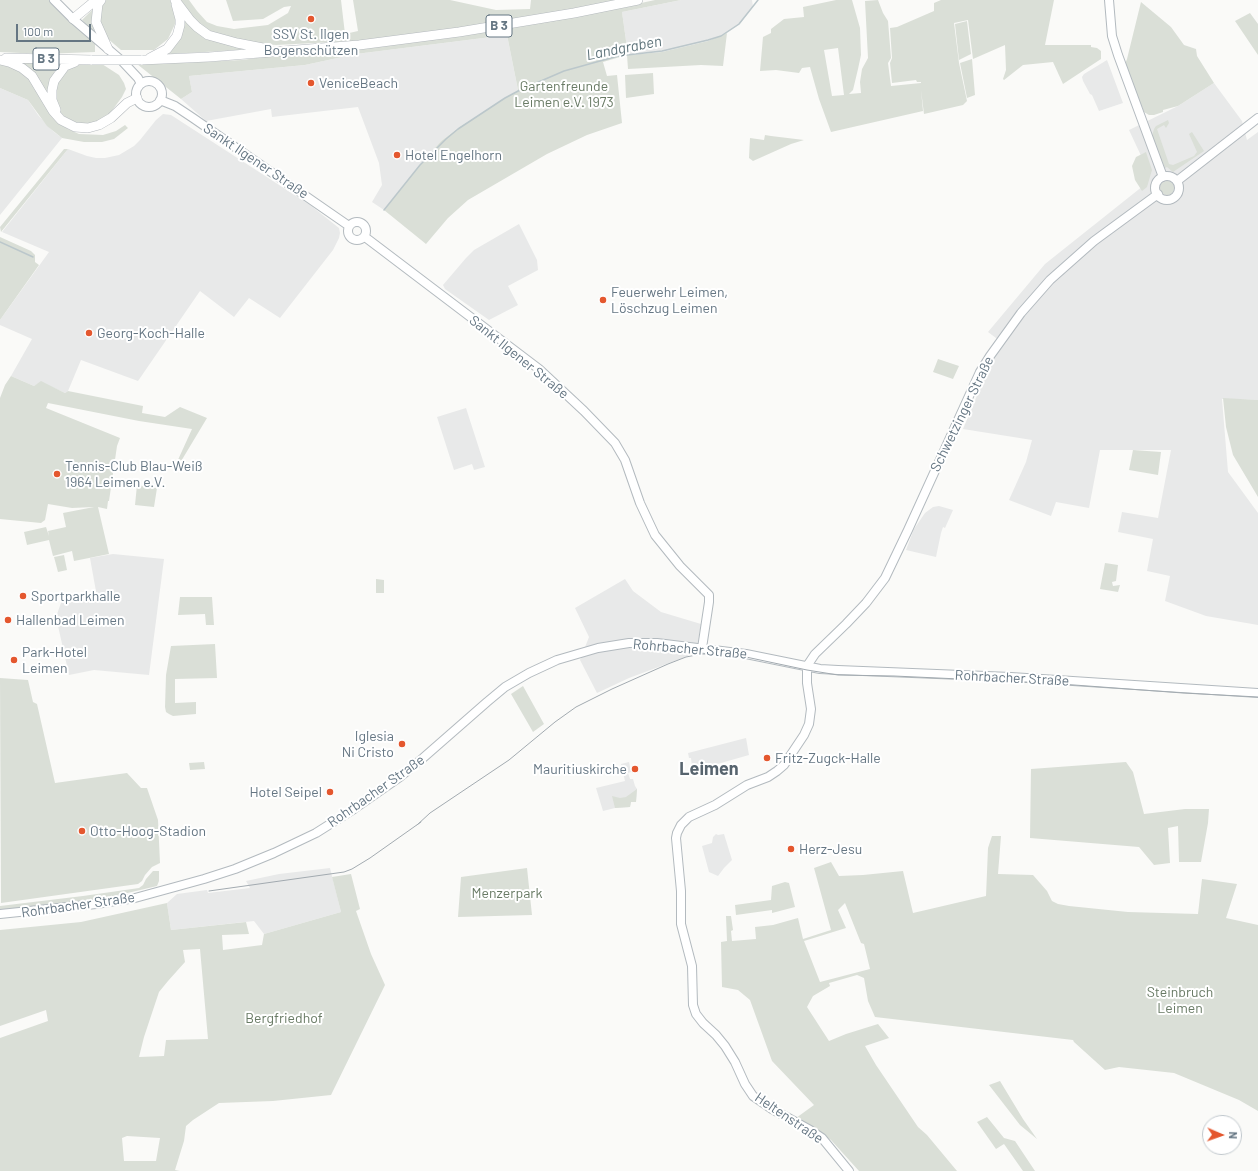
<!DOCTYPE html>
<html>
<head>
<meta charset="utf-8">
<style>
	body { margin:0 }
	#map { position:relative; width:1258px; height:1171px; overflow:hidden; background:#fafaf8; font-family:Barlow,sans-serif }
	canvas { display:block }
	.north { position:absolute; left:1202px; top:1115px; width:40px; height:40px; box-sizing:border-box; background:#fff; border:1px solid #c1c8cd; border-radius:50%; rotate:92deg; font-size:11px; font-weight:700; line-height:16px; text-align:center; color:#657683 }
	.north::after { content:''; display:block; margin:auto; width:14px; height:18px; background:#e4572e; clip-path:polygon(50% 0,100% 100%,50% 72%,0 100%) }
	.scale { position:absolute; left:16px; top:24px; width:75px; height:18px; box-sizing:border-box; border:2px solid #657683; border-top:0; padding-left:5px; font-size:12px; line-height:14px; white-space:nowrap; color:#657683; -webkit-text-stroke:3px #fff; paint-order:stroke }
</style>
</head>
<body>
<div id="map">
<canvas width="1258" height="1171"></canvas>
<div class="north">N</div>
<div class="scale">100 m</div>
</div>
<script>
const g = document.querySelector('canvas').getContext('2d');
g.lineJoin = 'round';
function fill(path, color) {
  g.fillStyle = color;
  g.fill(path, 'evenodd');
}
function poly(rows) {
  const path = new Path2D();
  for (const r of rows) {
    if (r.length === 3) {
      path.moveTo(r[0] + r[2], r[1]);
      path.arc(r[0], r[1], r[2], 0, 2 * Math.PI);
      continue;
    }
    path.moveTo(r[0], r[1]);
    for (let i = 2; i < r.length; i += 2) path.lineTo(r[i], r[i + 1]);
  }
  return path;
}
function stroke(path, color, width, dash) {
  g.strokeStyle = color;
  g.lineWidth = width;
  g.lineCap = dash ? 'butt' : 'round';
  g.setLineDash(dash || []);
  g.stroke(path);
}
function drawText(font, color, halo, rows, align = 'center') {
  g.font = font + ' Barlow,sans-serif';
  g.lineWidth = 4;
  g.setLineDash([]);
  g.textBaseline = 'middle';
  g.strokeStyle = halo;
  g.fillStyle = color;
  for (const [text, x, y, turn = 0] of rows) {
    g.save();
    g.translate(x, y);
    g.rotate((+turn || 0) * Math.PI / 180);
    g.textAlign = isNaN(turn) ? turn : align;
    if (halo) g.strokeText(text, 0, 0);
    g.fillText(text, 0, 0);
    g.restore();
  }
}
fill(poly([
	[681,0,752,0,753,7,739,25,727,33,708,41,662,52,628,55,622,12],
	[507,35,518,90,461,126,441,141,412,174,384,210,372,202,382,185,379,163,358,107,272,117,271,109,206,121,181,99,192,92,189,76,305,65,356,54],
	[1107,60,1123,103,1099,111,1092,95,1090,94,1083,81,1082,77,1084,74],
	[1214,83,1242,121,1247,140,1258,132,1258,400,1222,399,1228,472,1258,513,1258,625,1206,616,1165,601,1170,576,1147,571,1153,539,1118,532,1122,512,1158,518,1171,450,1100,450,1089,508,1056,502,1051,516,1009,500,1026,462,1032,440,963,429,1000,341,988,332,1045,264,1143,186,1150,175,1129,130,1178,106],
	[0,88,28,100,38,115,54,132,62,138,0,215],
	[163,114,171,115,310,205,339,228,340,233,339,238,333,250,280,318,249,298,234,317,200,291,138,381,81,360,68,391,65,393,41,382,34,386,11,376,32,339,0,325,0,320,49,252,2,232,68,149,87,156,96,158,105,158,119,155,134,146,140,140,156,120],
	[519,224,537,260,538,270,508,286,518,305,489,320,445,289,443,285,466,258,474,250],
	[466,408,485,467,474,470,472,464,454,470,437,417],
	[939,506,953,510,945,528,943,527,941,533,936,557,906,550,914,529,925,513,933,507],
	[113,554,164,559,149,675,94,670,69,675,56,617,62,600,69,595,80,598,97,597,90,558],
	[625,579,633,591,661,612,701,624,696,653,629,678,597,693,580,660,589,637,575,608],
	[746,738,749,755,700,769,693,775,691,758,689,758,688,753],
	[629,762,631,772,628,773,630,779,633,779,635,786,637,789,636,802,631,802,630,807,615,808,603,811,596,788,625,781,621,764],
	[716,834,718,835,724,834,732,860,724,868,718,876,709,872,702,846,712,843,713,837],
	[330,868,341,912,264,934,254,921,171,930,167,903,177,894,207,890,208,893,250,888,246,881,279,874]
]), '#e8e9e9');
fill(poly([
	[0,0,49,0,68,19,95,42,95,52,42,54,0,52],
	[103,0,171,0,176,16,175,24,168,39,154,50,121,50,107,38,100,21],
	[181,0,189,0,197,11,207,22,217,26,234,29,268,25,288,13,291,6,284,7,263,19,233,21,226,0,341,0,345,34,358,31,353,0,450,0,496,10,530,9,531,0,623,0,491,24,372,40,276,45,248,43,208,31,193,18],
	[655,0,681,0,622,12,628,55,662,52,708,41,727,33,723,66,701,65,628,69,627,55,603,62,607,76,617,75,622,123,587,135,547,154,468,200,448,218,426,244,384,210,412,174,441,141,461,126,518,90,507,35,356,54,305,65,189,76,192,92,181,99,137,64,199,62,242,60,632,5],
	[836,0,852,0,860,28,861,55,858,69,853,90,849,94,861,93,860,82,862,69,868,58,865,1,878,0,883,13,888,21,891,58,888,63,891,86,921,83,921,82,917,82,916,80,892,83,890,63,892,58,890,28,897,27,934,11,934,3,941,0,1054,0,1045,45,1091,45,1091,47,1097,48,1101,51,1101,59,1063,84,1053,62,1023,65,1004,80,1003,79,1006,70,1005,45,973,59,968,20,954,23,959,63,967,101,963,105,924,114,921,90,923,111,831,132,819,99,810,67,802,68,799,73,776,70,760,71,763,37,771,33,771,29,784,19,804,17,803,7],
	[838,48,844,95,832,96,824,50],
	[1141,2,1171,27,1184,45,1196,49,1197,56,1214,83,1178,106,1163,110,1163,112,1154,115,1149,115,1144,112,1125,64,1127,59],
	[94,8,97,35,82,20],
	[1250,13,1258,24,1258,55,1235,21],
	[183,14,189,23,254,49,172,54,164,53],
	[967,21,971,54,959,60,955,24],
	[972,59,975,95,967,98,960,63],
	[18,62,64,63,55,71,49,83,49,99],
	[0,64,8,65,31,78,57,119,68,129,79,134,103,135,116,131,125,125,128,128,114,139,102,142,84,142,62,138,47,126,28,100,0,88],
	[102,64,119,75,124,83,126,89,122,97,111,112,102,119,93,123,75,124,67,119,60,112,57,103,56,87,62,72,73,65],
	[653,73,654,94,626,98,625,75],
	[1168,120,1169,123,1166,128,1164,125,1157,129,1169,164,1173,165,1194,156,1197,152,1189,134,1192,132,1204,151,1173,172,1167,167,1165,168,1152,136,1154,129,1156,126],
	[765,135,771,136,804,140,791,144,753,161,749,158,750,138,764,140],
	[64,149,68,149,1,232,0,227],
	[1146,152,1152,170,1147,187,1142,191,1135,180,1132,166,1136,157],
	[1167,188,7],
	[0,237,31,251,35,255,35,262,39,265,0,320],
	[938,359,959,366,953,379,933,372],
	[11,376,34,386,41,381,65,393,68,391,143,406,142,413,165,417,180,407,207,418,180,463,177,462,192,429,139,421,48,403,46,408,120,438,117,446,109,501,108,501,107,509,98,507,109,554,74,561,72,551,53,556,49,540,27,545,24,532,46,527,49,536,48,531,66,527,63,513,94,507,72,508,48,504,45,520,41,523,0,519,0,398,5,385],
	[1223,398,1258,400,1258,497,1233,455,1226,427],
	[1133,450,1161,452,1158,475,1129,470],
	[137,485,157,488,154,507,135,505],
	[64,555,67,570,58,572,54,557],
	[1105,563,1118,565,1116,581,1112,582,1113,586,1120,585,1118,592,1100,589],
	[376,579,384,580,384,593,376,593],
	[180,597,212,597,214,625,206,625,205,614,178,615],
	[215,644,217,678,175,679,175,703,196,702,196,714,173,716,169,714,166,712,165,707,166,675,171,646],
	[0,678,28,680,33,702,37,704,55,783,127,773,141,788,147,788,158,820,160,863,152,867,145,875,142,881,138,884,1,903],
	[523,686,544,724,533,732,511,694],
	[204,762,205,769,190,770,189,763],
	[1126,762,1133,772,1144,814,1185,809,1209,809,1208,823,1201,862,1179,862,1178,826,1168,828,1170,863,1154,865,1139,847,1030,838,1031,769],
	[637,789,636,802,631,802,630,807,615,808,612,796,620,798,626,797],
	[992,836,1001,836,998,874,1033,875,1047,891,1052,901,1058,904,1069,906,1128,912,1198,914,1202,879,1237,884,1226,918,1258,925,1258,1111,1239,1100,1174,1073,1119,1067,1105,1070,1074,1042,1073,1040,875,1017,868,1001,864,978,857,975,829,983,830,986,813,996,807,1007,829,1041,846,1034,878,1024,889,1038,865,1046,876,1065,918,1127,927,1135,957,1171,859,1171,831,1140,796,1118,814,1105,772,1061,750,1000,738,990,722,987,721,942,727,941,726,916,731,916,733,930,731,931,732,941,756,939,755,927,773,925,798,918,803,939,831,930,814,868,831,862,839,876,863,875,903,871,913,913,986,896,988,848],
	[845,903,861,943,864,944,870,969,820,982,804,941,846,928,838,910],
	[527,868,532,915,458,917,461,877],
	[153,871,159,871,159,881,157,886,115,896,88,901,0,910,0,906,83,896,139,888,143,885,146,879],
	[351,874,360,909,356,911,371,954,385,985,331,1095,273,1101,219,1103,193,1120,186,1126,184,1141,175,1170,180,1171,0,1171,0,1038,48,1021,46,1010,0,1026,0,930,81,922,167,903,171,930,246,922,249,934,222,935,223,950,262,945,264,934,341,912,332,877],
	[200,949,208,1039,166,1040,164,1056,139,1057,144,1037,159,992,168,981,185,962,183,950],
	[127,1136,160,1138,156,1161,124,1161,122,1138],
	[785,882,789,883,795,907,772,913,772,910,736,915,735,905,771,900,772,886],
	[1000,1081,1023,1119,1037,1139,1020,1125,989,1085],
	[987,1117,1004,1138,1015,1141,1035,1171,1023,1171,1004,1144,996,1149,977,1122]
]), '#dadfd7');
stroke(poly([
	[384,210,420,165,446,139,458,129,505,98,520,90,564,71,618,56,662,51,708,40,721,36,739,24,758,0],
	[0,242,33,257]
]), '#bbc7cb', 1.5);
const secondary = poly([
	[54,0,73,19,122,61,138,78,141,84],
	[1109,0,1112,36,1118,55,1163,177],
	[149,94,13],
	[160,100,175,106,193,118,349,226],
	[1167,188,12],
	[1177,181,1258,118],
	[357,231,9],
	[365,237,539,369,584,411,615,443,625,460,640,503,655,535,680,566,709,595,709,602,702,648],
	[0,914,96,904,135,898,204,879,235,869,274,853,316,833,354,809,400,777,423,758,487,702,505,687,529,673,557,660,598,648,629,643,657,643,746,654,820,669,838,670,1011,677,1258,693],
	[849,1171,822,1138,810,1130,772,1109,753,1096,745,1084,735,1062,725,1046,716,1035,703,1023,696,1014,693,1005,692,966,681,924,681,891,676,838,677,833,681,825,689,817,715,805,747,785,768,777,777,771,784,765,804,735,809,724,811,709,807,683,807,666,815,654,846,624,866,603,885,578,908,530,980,372,990,356,1021,313,1050,280,1094,241,1158,194]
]);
const primary = poly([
	[101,0,98,4,96,22,108,49],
	[175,0,190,20,197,27,208,35,237,43,268,49],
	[73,19,96,0],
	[6,58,92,60],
	[150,58,167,49,177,36,180,25,180,19,176,4],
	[0,60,9,62,22,68,32,76,53,111,61,120,75,127,88,128,99,125,111,118,127,103,137,98],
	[141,60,209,57,359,45,459,32,574,13,638,0],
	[56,110,52,100,52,90,54,81,65,66,75,62]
]);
stroke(secondary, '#b3babf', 10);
stroke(primary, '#b5babe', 10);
stroke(secondary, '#fff', 8);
stroke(primary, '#fff', 9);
stroke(poly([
	[417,825,430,813,509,760,555,722,576,707,612,689,668,664,686,657,701,654,724,654,746,657,807,670,838,675,894,676,1047,683,1183,693,1258,697],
	[209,891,344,872,352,869,370,858,421,822]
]), '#a2aab0', 1);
const primaryBridge = poly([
	[92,60,141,60]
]);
stroke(primaryBridge, '#b5babe', 10, []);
stroke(primaryBridge, '#fff', 9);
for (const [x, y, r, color] of [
	[311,19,4,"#e4572e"],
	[311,83,4,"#e4572e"],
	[397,155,4,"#e4572e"],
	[603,300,4,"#e4572e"],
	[89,333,4,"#e4572e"],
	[57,474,4,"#e4572e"],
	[23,596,4,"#e4572e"],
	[8,620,4,"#e4572e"],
	[14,660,4,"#e4572e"],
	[402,744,4,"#e4572e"],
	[767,758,4,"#e4572e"],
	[635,769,4,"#e4572e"],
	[330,792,4,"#e4572e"],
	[82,831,4,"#e4572e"],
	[791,849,4,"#e4572e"]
]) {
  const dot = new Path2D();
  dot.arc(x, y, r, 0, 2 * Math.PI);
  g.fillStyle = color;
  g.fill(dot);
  stroke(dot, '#fff', 1.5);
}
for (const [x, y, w] of [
	[499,26,26],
	[46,59,26]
]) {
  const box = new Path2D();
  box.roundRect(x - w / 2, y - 11, w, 22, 3);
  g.fillStyle = '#fff';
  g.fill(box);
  stroke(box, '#657683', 1);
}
drawText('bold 13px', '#657683', null, [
	["B 3",499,26],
	["B 3",46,59]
]);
drawText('14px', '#657683', '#fff', [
	["SSV St. Ilgen",311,34,"center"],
	["Bogenschützen",311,50,"center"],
	["VeniceBeach",319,83],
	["Hotel Engelhorn",405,155],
	["Feuerwehr Leimen,",611,292],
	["Löschzug Leimen",611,308],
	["Georg-Koch-Halle",97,333],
	["Tennis-Club Blau-Weiß",65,466],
	["1964 Leimen e.V.",65,482],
	["Sportparkhalle",31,596],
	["Hallenbad Leimen",16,620],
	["Park-Hotel",22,652],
	["Leimen",22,668],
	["Iglesia",394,736,"right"],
	["Ni Cristo",394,752,"right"],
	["Fritz-Zugck-Halle",775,758],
	["Mauritiuskirche",627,769,"right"],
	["Hotel Seipel",322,792,"right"],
	["Otto-Hoog-Stadion",90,831],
	["Herz-Jesu",799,849]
], 'left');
drawText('14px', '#687a64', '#fff', [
	["Gartenfreunde",564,86],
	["Leimen e.V. 1973",564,102],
	["Menzerpark",507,893],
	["Steinbruch",1180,992],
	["Leimen",1180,1008],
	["Bergfriedhof",284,1018]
]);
drawText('14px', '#657683', '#fff', [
	["Sankt Ilgener Straße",256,161,34],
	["Sankt Ilgener Straße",519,357,39],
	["Schwetzinger Straße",962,414,-64],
	["Rohrbacher Straße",690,649,5],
	["Rohrbacher Straße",1012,678,3],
	["Rohrbacher Straße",376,791,-35],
	["Rohrbacher Straße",78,905,-8],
	["Heltenstraße",789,1118,34]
]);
drawText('italic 15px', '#60757c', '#fff', [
	["Landgraben",624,48,-11]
]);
drawText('bold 18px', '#57646e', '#fff', [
	["Leimen",709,769]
]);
</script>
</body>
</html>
